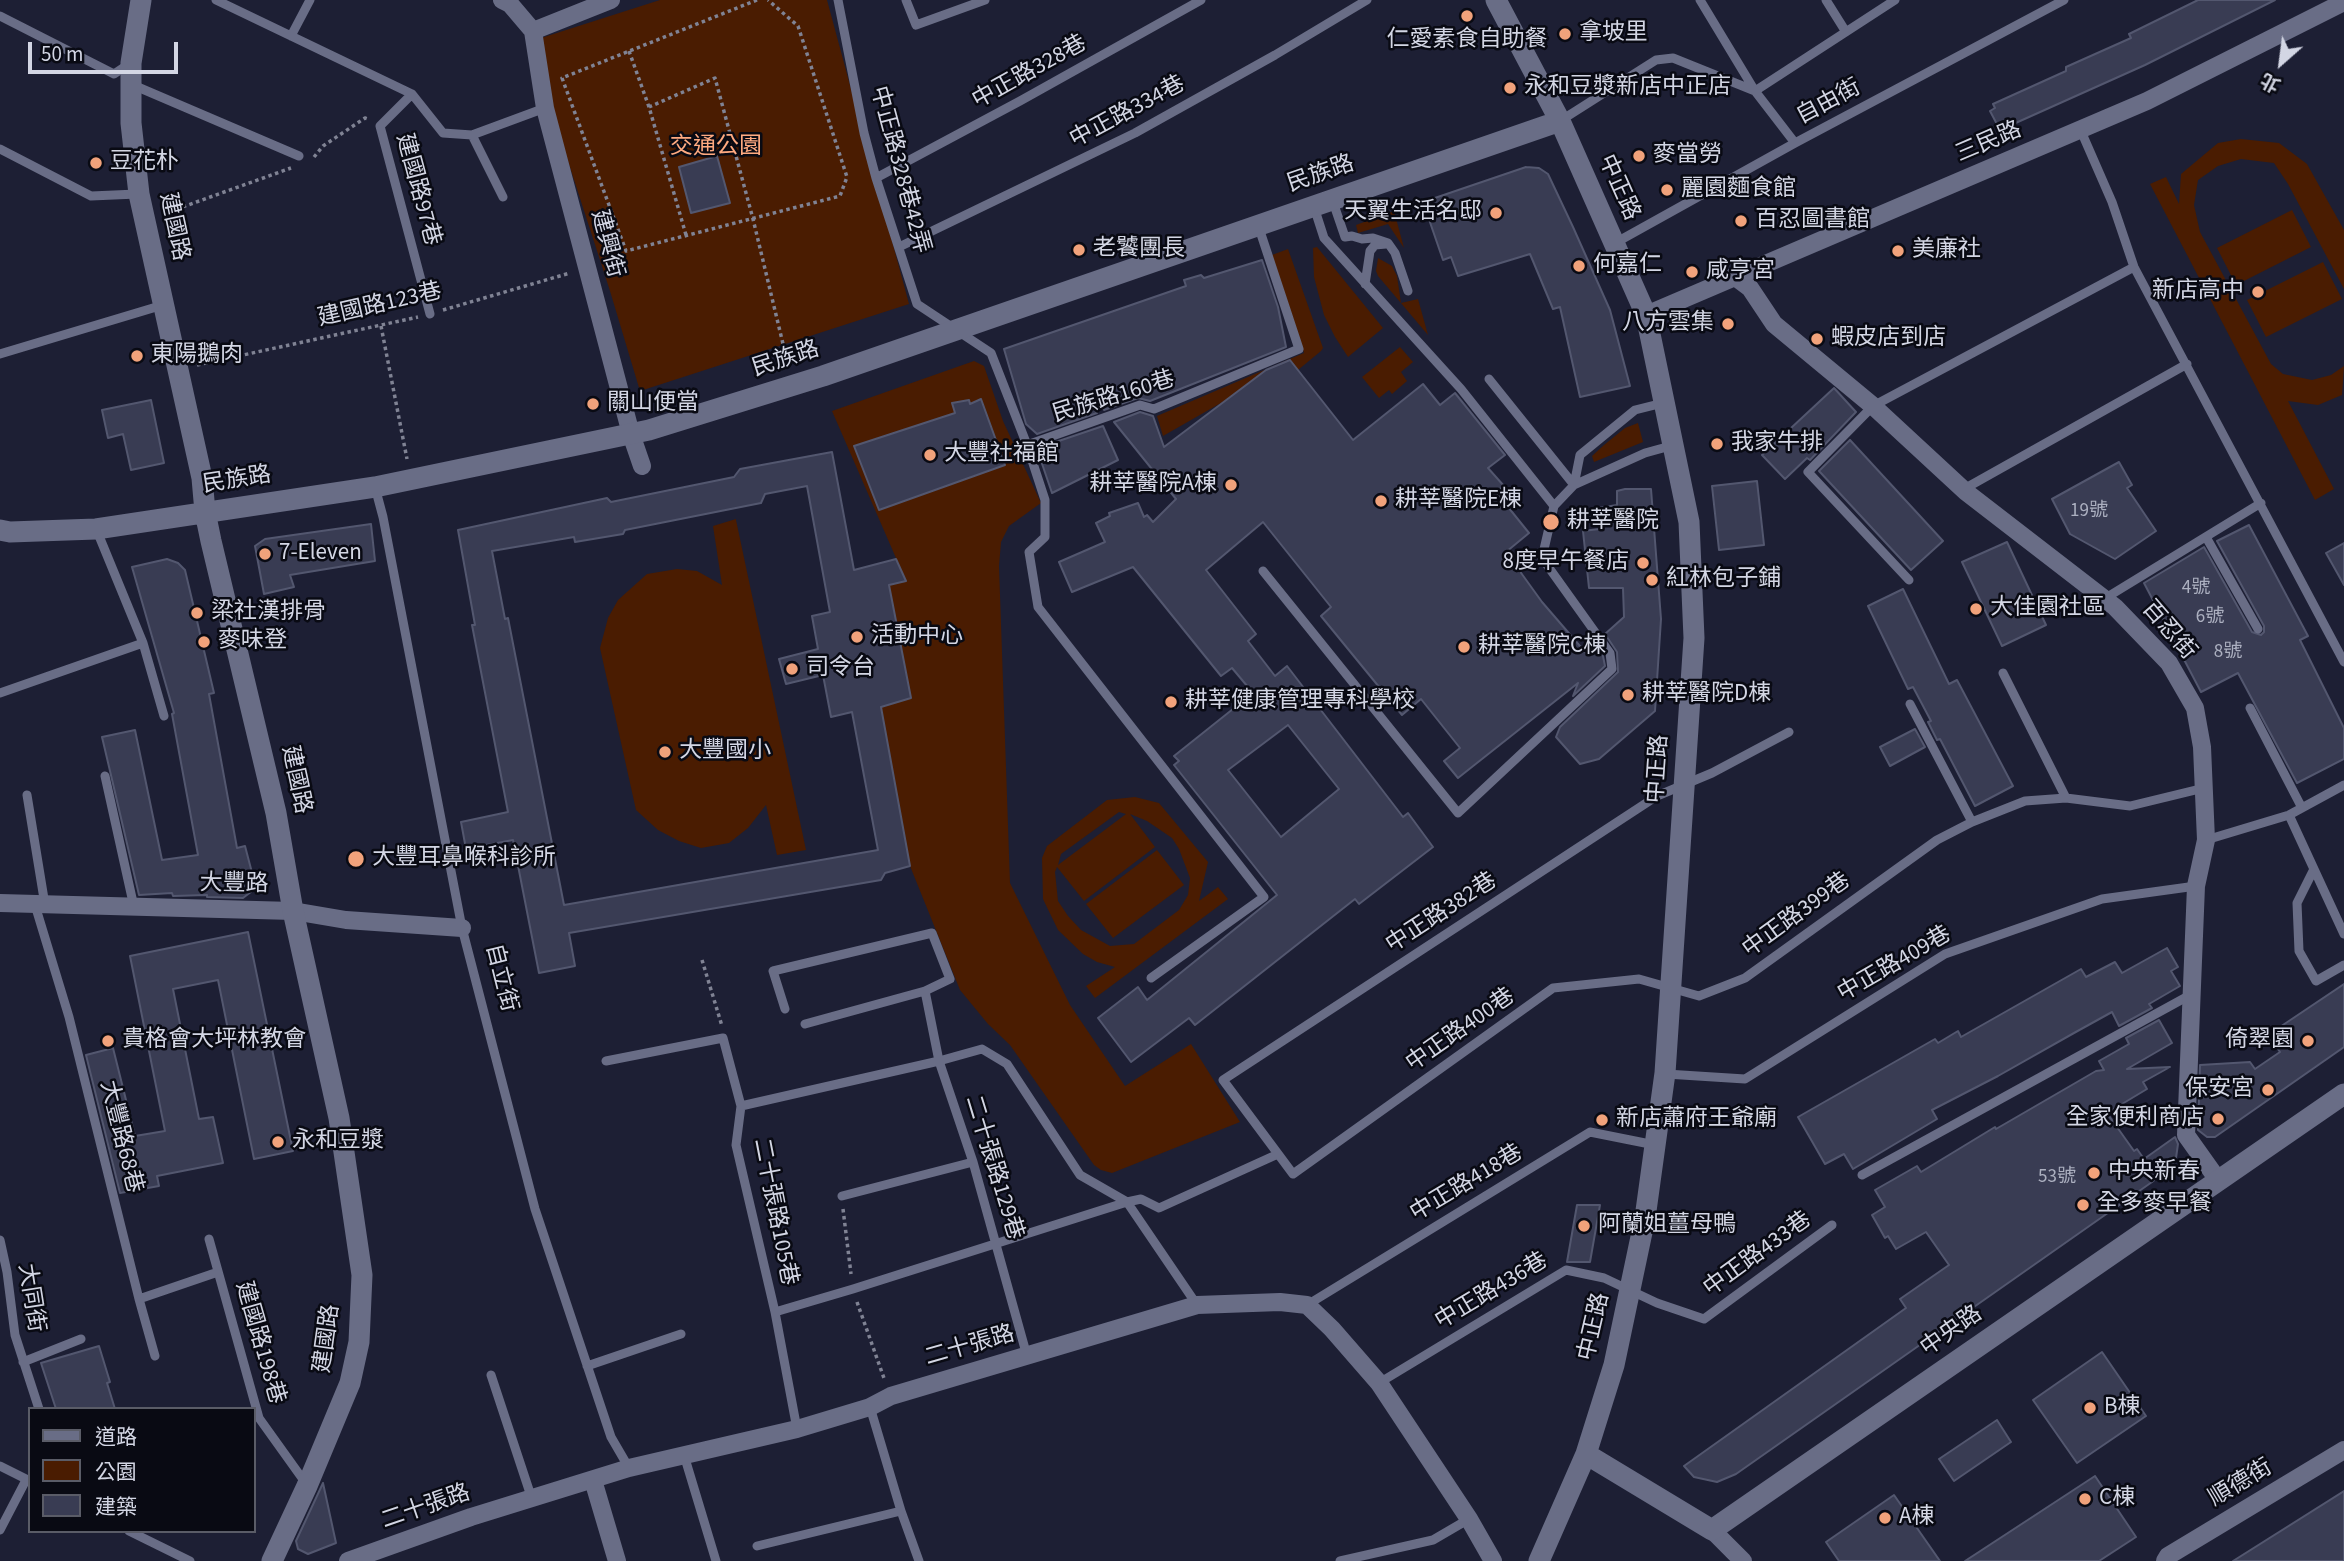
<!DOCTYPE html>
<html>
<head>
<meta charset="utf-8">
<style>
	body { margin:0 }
	#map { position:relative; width:2344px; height:1561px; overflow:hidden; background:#1d1f34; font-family:"Source Sans 3","Noto Sans TC",sans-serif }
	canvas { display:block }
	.legend { position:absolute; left:28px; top:1407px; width:228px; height:126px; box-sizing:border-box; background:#090a13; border:2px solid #5a5c67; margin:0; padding:9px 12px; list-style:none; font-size:21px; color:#d3d6e4 }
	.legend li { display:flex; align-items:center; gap:14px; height:35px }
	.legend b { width:35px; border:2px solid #5a5c67 }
	.north { position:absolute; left:2246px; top:28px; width:70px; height:70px; -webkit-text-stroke:5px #090a13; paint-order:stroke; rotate:208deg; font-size:19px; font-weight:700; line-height:28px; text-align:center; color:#d3d6e4 }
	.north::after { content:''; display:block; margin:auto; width:24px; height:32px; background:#d3d6e4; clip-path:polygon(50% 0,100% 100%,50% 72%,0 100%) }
	.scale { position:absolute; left:28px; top:42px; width:150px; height:32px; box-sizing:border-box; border:4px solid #d3d6e4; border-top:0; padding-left:9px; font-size:21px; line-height:24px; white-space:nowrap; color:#d3d6e4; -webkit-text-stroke:5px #090a13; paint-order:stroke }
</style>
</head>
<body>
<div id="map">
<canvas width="2344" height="1561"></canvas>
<ul class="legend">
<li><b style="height:9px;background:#696d86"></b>道路</li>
<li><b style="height:19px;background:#4a1c01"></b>公園</li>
<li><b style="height:19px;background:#393c53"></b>建築</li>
</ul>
<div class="north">北</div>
<div class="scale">50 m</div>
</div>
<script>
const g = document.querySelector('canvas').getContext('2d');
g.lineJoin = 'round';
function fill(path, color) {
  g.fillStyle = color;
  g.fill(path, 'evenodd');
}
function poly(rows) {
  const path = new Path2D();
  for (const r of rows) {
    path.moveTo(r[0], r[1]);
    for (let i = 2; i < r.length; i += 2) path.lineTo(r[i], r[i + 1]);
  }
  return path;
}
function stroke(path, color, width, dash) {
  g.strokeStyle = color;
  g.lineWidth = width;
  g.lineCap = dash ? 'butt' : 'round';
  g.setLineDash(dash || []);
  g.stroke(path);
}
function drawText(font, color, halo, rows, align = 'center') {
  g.font = font + ' "Source Sans 3","Noto Sans TC",sans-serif';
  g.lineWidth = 5;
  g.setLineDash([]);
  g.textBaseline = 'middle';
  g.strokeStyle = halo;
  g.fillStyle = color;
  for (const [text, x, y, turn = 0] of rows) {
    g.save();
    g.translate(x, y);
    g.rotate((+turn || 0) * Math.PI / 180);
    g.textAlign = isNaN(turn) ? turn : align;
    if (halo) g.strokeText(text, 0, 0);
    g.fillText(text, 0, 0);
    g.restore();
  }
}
fill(poly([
	[660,0,827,0,909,304,640,391,610,291,545,90,538,39],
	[2241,139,2279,143,2307,164,2344,230,2344,289,2288,184,2274,163,2241,159,2218,166,2198,180,2194,205,2200,232,2271,364,2283,374,2312,380,2331,375,2344,366,2342,395,2318,405,2288,401,2334,489,2315,500,2150,184,2166,177,2179,204,2181,174,2218,143],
	[2292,210,2311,247,2236,285,2217,248],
	[1394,211,1404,248,1388,224,1358,233,1356,225],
	[1317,247,1383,328,1348,357,1335,337,1324,315,1314,277,1313,248],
	[1288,249,1323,348,1321,351,1298,370,1291,363,1163,436,1157,416,1304,353,1272,255],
	[1378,258,1392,266,1397,276,1401,303,1418,299,1428,335,1378,276,1376,271],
	[2323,262,2342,299,2266,337,2247,300],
	[1400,347,1413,362,1401,372,1407,381,1392,394,1389,390,1379,398,1362,377],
	[974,361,984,366,1003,421,1041,503,1009,526,1001,542,999,566,1010,883,1070,1005,1125,1086,1191,1044,1240,1122,1112,1173,1101,1170,1094,1165,1010,1045,988,1024,960,990,910,866,881,707,911,698,889,585,906,581,832,411],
	[1638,423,1643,442,1594,462,1592,456,1604,445,1625,428],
	[736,519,736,520,806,850,777,855,766,805,748,828,729,843,701,848,679,841,658,830,636,810,600,648,608,618,618,600,647,574,677,569,697,571,722,585,713,526],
	[1135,797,1159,803,1208,862,1199,901,1218,887,1228,899,1095,998,1086,986,1115,967,1097,962,1083,954,1058,930,1043,899,1042,858,1047,846,1107,800],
	[1119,812,1126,814,1058,865,1061,854],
	[1130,814,1147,821,1172,838,1179,849,1190,878,1188,895,1179,910,1134,944,1110,946,1081,930,1068,916,1058,901,1055,872,1057,867,1084,901,1155,847],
	[1157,850,1184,885,1113,938,1086,904]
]), '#4a1c01');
const building = poly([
	[2198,0,2275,0,2145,65,2000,130,1990,111,1995,108,1993,104,2066,71,2066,67,2131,38,2129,34,2198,0],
	[717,156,730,203,691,213,679,167,717,156],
	[1526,167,1539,168,1548,174,1573,227,1610,310,1630,386,1580,397,1560,307,1553,309,1530,254,1458,276,1451,257,1443,260,1423,202,1526,167],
	[1262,260,1278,307,1286,347,1150,401,1138,398,1104,410,1094,397,1091,399,1097,413,1037,434,1026,424,1004,349,1186,286,1184,280,1201,275,1204,278,1262,260],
	[1290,360,1353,440,1423,384,1440,405,1455,393,1505,455,1488,468,1504,486,1496,492,1529,533,1506,552,1542,602,1586,653,1595,644,1603,656,1605,666,1573,696,1578,683,1458,778,1444,761,1460,748,1421,699,1402,715,1321,616,1331,607,1263,522,1206,570,1256,634,1248,641,1275,676,1287,666,1403,817,1408,813,1433,847,1359,904,1355,899,1195,1025,1189,1018,1131,1062,1098,1018,1138,987,1147,1000,1277,895,1174,765,1179,761,1174,756,1253,693,1232,668,1221,676,1133,567,1072,592,1059,562,1105,542,1096,523,1110,516,1109,513,1138,503,1144,517,1147,515,1153,522,1176,499,1114,422,1140,412,1153,416,1164,447,1266,370,1290,360],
	[1288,725,1339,789,1281,837,1228,770,1288,725],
	[1834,388,1856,412,1810,460,1807,458,1785,479,1762,455,1834,388],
	[981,399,1005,465,879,510,854,446,955,413,952,403,969,400,970,404,981,399],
	[151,400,164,463,131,470,123,434,108,438,102,410,151,400],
	[1103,426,1118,460,1052,493,1038,452,1043,451,1041,447,1103,426],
	[1850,440,1943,541,1911,570,1819,471,1850,440],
	[832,452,854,570,896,559,906,581,889,585,911,698,881,707,910,866,885,873,881,880,569,933,575,966,539,973,513,840,466,849,461,822,508,812,472,625,475,625,458,530,607,498,611,502,734,477,740,469,832,452],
	[807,486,830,612,812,616,818,649,779,659,786,684,823,675,831,717,852,712,878,850,564,905,508,618,505,619,492,551,574,537,575,542,623,534,625,530,761,503,765,494,807,486],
	[2119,462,2132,485,2127,488,2156,531,2115,559,2070,534,2052,499,2119,462],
	[1757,481,1764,545,1719,550,1712,486,1757,481],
	[1625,489,1651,489,1661,619,1655,711,1599,759,1580,764,1556,737,1560,727,1618,672,1617,652,1605,634,1624,617,1623,588,1589,588,1583,531,1599,529,1599,508,1617,505,1617,491,1625,489],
	[371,524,375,561,290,575,294,587,264,594,255,546,265,539,371,524],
	[2249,525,2308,636,2300,640,2344,728,2344,759,2297,783,2238,673,2201,692,2144,583,2204,547,2252,632,2261,635,2264,632,2264,626,2217,541,2249,525],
	[2007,542,2046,625,2002,646,1962,562,2007,542],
	[2344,543,2344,585,2326,553,2344,543],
	[167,559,178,563,185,570,214,693,209,694,237,848,245,846,256,888,243,898,207,897,207,895,173,896,172,893,139,895,110,771,102,737,135,730,162,860,198,855,172,714,174,713,132,567,167,559],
	[1903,589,1949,684,1957,680,2013,786,1975,806,1940,739,1937,740,1928,722,1931,721,1913,687,1908,689,1868,606,1903,589],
	[1915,729,1925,747,1890,766,1880,747,1915,729],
	[248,932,293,1151,254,1159,218,980,173,989,199,1119,213,1117,223,1163,157,1176,159,1186,120,1193,86,1055,113,1048,135,1136,165,1131,130,956,248,932],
	[2167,948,2178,967,2171,971,2180,986,2149,1004,2152,1008,2119,1026,2112,1012,2074,1033,1998,1076,1932,1110,1937,1119,1853,1169,1844,1154,1825,1164,1798,1117,1935,1039,1938,1043,1958,1031,1961,1037,2081,969,2086,977,2115,962,2122,973,2167,948],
	[2344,984,2344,1047,2215,1137,2207,1137,2198,1130,2200,1065,2250,1062,2255,1069,2280,1052,2268,1035,2344,984],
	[2159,1020,2172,1043,2127,1069,2170,1067,2143,1082,2147,1089,2107,1113,2134,1151,2137,1149,2144,1159,2175,1137,2178,1144,2176,1158,2171,1166,2152,1182,1736,1474,1717,1482,1694,1477,1684,1466,1906,1308,1900,1299,1949,1265,1926,1232,1896,1249,1888,1236,1885,1238,1872,1215,1885,1207,1875,1190,1917,1166,1921,1172,1995,1127,1996,1129,2096,1071,2104,1070,2099,1061,2129,1044,2126,1038,2159,1020],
	[1577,1205,1600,1205,1590,1262,1567,1262,1577,1205],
	[99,1346,110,1382,107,1383,115,1409,56,1409,41,1363,99,1346],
	[2102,1352,2146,1416,2077,1463,2033,1400,2102,1352],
	[1997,1420,2011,1442,1954,1481,1939,1459,1997,1420],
	[2095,1476,2136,1537,2099,1561,1965,1561,2095,1476],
	[323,1483,336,1543,308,1554,298,1549,296,1541,323,1483],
	[2344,1491,2344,1561,2233,1561,2344,1491],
	[1894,1495,1940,1561,1839,1561,1826,1542,1894,1495]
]);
fill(building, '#393c53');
stroke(building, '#53576f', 2);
stroke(poly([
	[757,0,562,78,626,251,840,196,847,177,798,26,768,0],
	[629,51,649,107],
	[314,157,323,146,365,118,368,119],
	[163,214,291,168],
	[686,235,649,107,715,78,753,219,784,348],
	[443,310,570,273],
	[381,326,407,459],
	[197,365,418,317],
	[702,960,722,1026],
	[843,1209,851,1274],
	[857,1302,885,1381]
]), '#808394', 3.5, [3.5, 3.5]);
stroke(poly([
	[216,0,412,94,443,133,472,135,545,108],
	[838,0,864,133,876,178,917,304,991,353,1027,445,1045,500,1045,537,1029,552,1038,607,1264,897,1151,978],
	[906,0,916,25,985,0],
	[1700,0,1755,91,1795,143],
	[1826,0,1846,32],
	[0,16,114,74,129,64],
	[291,36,310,0],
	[133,85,299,156],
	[412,94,380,126,430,314],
	[1560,121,1656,60,1673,58,1755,91,1895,0],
	[2081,131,2112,202,2134,267,2344,662],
	[472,135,503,197],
	[0,149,91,196,137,194],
	[876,178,1020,101,1201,0],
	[1332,199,1345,237,1352,236,1362,239,1373,238,1388,243,1395,253,1408,291],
	[1314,207,1324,238,1461,389,1554,506],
	[1615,243,1795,143,2064,0],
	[899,247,1135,133,1275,55,1367,0],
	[1365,284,1370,251,1375,245,1386,244],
	[0,354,163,305],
	[1489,379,1574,485],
	[1027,445,1140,405,1154,409,1299,349,1258,225],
	[1574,485,1580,455,1635,410,1663,403],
	[375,487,383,517,462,928,535,1209,611,1437,629,1468],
	[1964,489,2187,364],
	[97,531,143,643,164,716],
	[2206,537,2258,629],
	[1263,571,1458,813,1612,669,1610,653,1542,558,1554,506,1574,485,1645,453,1674,445],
	[1909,580,1808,472,1873,406,2134,267],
	[2104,599,2261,503],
	[2003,673,2066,798],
	[0,693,143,643],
	[1910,704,1972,822],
	[2250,708,2302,808],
	[1789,732,1712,773,1657,796,1223,1080,1293,1174,1553,988,1639,979,1699,996,1745,978,1937,840,1972,822,2025,801,2066,798,2130,806,2204,788],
	[105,776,134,907],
	[27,795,45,905],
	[2289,815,2344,934],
	[2206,840,2289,815,2344,785],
	[2314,869,2297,903,2299,951,2316,981,2344,965],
	[35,905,69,1017,139,1299,218,1272],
	[925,991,939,1061,973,1162,1027,1356],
	[785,1009,773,971,932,933,950,979,925,991,805,1024],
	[606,1061,723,1038,741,1106,736,1145,775,1312,797,1429],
	[1666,1074,1745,1079,1945,954,2102,899,2196,886],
	[741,1106,939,1061,982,1049,1007,1064,1080,1175,1127,1202,1197,1305],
	[1862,1175,2192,994],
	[842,1196,973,1162],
	[209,1239,259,1418,307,1485],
	[0,1240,7,1272,15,1335,39,1409],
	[139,1299,155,1356],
	[1307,1305,1590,1132,1655,1145],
	[775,1312,853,1289,1127,1202,1141,1199,1159,1208,1278,1154],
	[23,1362,81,1339],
	[587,1366,681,1334],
	[491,1375,532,1499],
	[1379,1383,1566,1270,1604,1278,1657,1303,1704,1319,1832,1225],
	[870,1407,901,1511,919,1561],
	[684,1455,716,1561],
	[0,1466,30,1481],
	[0,1530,26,1480],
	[129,1531,190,1561],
	[757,1546,901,1511],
	[1340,1561,1433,1540,1469,1519]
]), '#696d86', 9);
stroke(poly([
	[502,0,510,4,533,31,545,108,631,434,642,466],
	[533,31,611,0],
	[1734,276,1750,288,1774,324,1873,406,1966,492,2115,607,2169,663,2195,708,2202,747,2206,840,2196,886,2186,1135,2218,1180],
	[1646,315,2147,101,2344,2],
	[0,903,293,911,346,920,462,928],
	[593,1480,617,1561],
	[1712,1530,1743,1561],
	[348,1561,471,1517,629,1468,797,1429,870,1407,891,1396,1197,1305,1280,1302,1307,1305,1332,1329,1379,1383,1469,1519,1493,1561],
	[2165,1561,2168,1556,2344,1450]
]), '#696d86', 18);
stroke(poly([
	[141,0,131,63,131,123,139,194,202,478,205,512,211,541,276,813,293,911,339,1118,362,1275,359,1342,350,1383,307,1486,272,1561],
	[1496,0,1560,121,1646,315,1689,522,1694,638,1665,1073,1645,1218,1614,1365,1586,1454,1539,1561],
	[0,530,10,532,96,529,375,487,649,430,823,376,1560,121],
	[1586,1454,1712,1530,2344,1094]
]), '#696d86', 21);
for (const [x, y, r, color] of [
	[1467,16,7,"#f1a27b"],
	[1565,34,7,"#f1a27b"],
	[1510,88,7,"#f1a27b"],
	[1639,156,7,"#f1a27b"],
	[96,163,7,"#f1a27b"],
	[1667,190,7,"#f1a27b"],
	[1496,213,7,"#f1a27b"],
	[1741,221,7,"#f1a27b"],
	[1079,250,7,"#f1a27b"],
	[1898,251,7,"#f1a27b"],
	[1579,266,7,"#f1a27b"],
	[1692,272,7,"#f1a27b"],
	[2258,292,7,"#f1a27b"],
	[1728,324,7,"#f1a27b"],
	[1817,339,7,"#f1a27b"],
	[137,356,7,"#f1a27b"],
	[593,404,7,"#f1a27b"],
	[1717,444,7,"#f1a27b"],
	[930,455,7,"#f1a27b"],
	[1231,485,7,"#f1a27b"],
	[1381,501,7,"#f1a27b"],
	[1551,522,9,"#f1a27b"],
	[265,554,7,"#f1a27b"],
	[1643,563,7,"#f1a27b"],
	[1652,580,7,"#f1a27b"],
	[1976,609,7,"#f1a27b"],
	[197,613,7,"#f1a27b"],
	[857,637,7,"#f1a27b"],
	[204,642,7,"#f1a27b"],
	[1464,647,7,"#f1a27b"],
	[792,669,7,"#f1a27b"],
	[1628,695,7,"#f1a27b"],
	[1171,702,7,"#f1a27b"],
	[665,752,7,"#f1a27b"],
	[356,859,9,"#f1a27b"],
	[108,1041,7,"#f1a27b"],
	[2308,1041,7,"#f1a27b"],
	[2268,1090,7,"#f1a27b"],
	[2218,1119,7,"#f1a27b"],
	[1602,1120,7,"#f1a27b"],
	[278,1142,7,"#f1a27b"],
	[2094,1173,7,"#f1a27b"],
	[2083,1205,7,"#f1a27b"],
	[1584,1226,7,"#f1a27b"],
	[2090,1408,7,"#f1a27b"],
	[2085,1499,7,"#f1a27b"],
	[1885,1518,7,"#f1a27b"]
]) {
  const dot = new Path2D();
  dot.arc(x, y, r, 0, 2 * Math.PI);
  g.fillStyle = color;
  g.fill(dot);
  stroke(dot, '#090a13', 2.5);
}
drawText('19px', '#acb0c0', null, [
	["19號",2089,512],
	["4號",2196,589],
	["6號",2210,618],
	["8號",2228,653],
	["53號",2057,1178]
]);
drawText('23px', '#d3d6e4', '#090a13', [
	["拿坡里",1579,34],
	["仁愛素食自助餐",1467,41,"center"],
	["永和豆漿新店中正店",1524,88],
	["麥當勞",1653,156],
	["豆花朴",110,163],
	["麗園麵食館",1681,190],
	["天翼生活名邸",1482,213,"right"],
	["百忍圖書館",1755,221],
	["老饕團長",1093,250],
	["美廉社",1912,251],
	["何嘉仁",1593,266],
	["咸亨宮",1706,272],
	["新店高中",2244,292,"right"],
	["八方雲集",1714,324,"right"],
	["蝦皮店到店",1831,339],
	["東陽鵝肉",151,356],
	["關山便當",607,404],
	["我家牛排",1731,444],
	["大豐社福館",944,455],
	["耕莘醫院A棟",1217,485,"right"],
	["耕莘醫院E棟",1395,501],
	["耕莘醫院",1567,522],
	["7-Eleven",279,554],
	["8度早午餐店",1629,563,"right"],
	["紅林包子鋪",1666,580],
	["大佳園社區",1990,609],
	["梁社漢排骨",211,613],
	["活動中心",871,637],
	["麥味登",218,642],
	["耕莘醫院C棟",1478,647],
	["司令台",806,669],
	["耕莘醫院D棟",1642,695],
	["耕莘健康管理專科學校",1185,702],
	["大豐國小",679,752],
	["大豐耳鼻喉科診所",372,859],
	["貴格會大坪林教會",122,1041],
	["倚翠園",2294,1041,"right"],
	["保安宮",2254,1090,"right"],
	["全家便利商店",2204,1119,"right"],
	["新店蕭府王爺廟",1616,1120],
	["永和豆漿",292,1142],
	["中央新春",2108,1173],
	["全多麥早餐",2097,1205],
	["阿蘭姐薑母鴨",1598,1226],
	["B棟",2104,1408],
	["C棟",2099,1499],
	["A棟",1899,1518]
], 'left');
drawText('23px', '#d3d6e4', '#090a13', [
	["中正路328巷",1030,73,-29],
	["自由街",1829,103,-28],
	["中正路334巷",1128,113,-28],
	["三民路",1989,143,-23],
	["中正路328巷42弄",899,170,75],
	["民族路",1321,175,-19],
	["中正路",1618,188,66],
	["建國路97巷",417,190,75],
	["建國路",173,227,78],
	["建興街",606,244,75],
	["建國路123巷",380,306,-13],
	["民族路",786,360,-18],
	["民族路160巷",1114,398,-17],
	["民族路",237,481,-9],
	["百忍街",2168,631,49],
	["中正路",1659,769,-86],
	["建國路",295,780,78],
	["大豐路",234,885,1],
	["中正路382巷",1442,914,-33],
	["中正路399巷",1797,916,-36],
	["中正路409巷",1895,965,-30],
	["自立街",500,978,76],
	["中正路400巷",1461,1031,-35],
	["大豐路68巷",120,1137,76],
	["二十張路129巷",993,1168,73],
	["中正路418巷",1467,1184,-31],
	["二十張路105巷",774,1212,79],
	["中正路433巷",1758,1255,-36],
	["中正路436巷",1492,1292,-31],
	["大同街",30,1298,81],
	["中正路",1595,1327,-77],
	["中央路",1952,1332,-35],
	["建國路",328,1339,-82],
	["建國路198巷",259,1343,74],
	["二十張路",970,1347,-16],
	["順德街",2241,1484,-31],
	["二十張路",426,1508,-19]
]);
drawText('23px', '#ffaa80', '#090a13', [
	["交通公園",716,148]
]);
</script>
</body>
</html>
